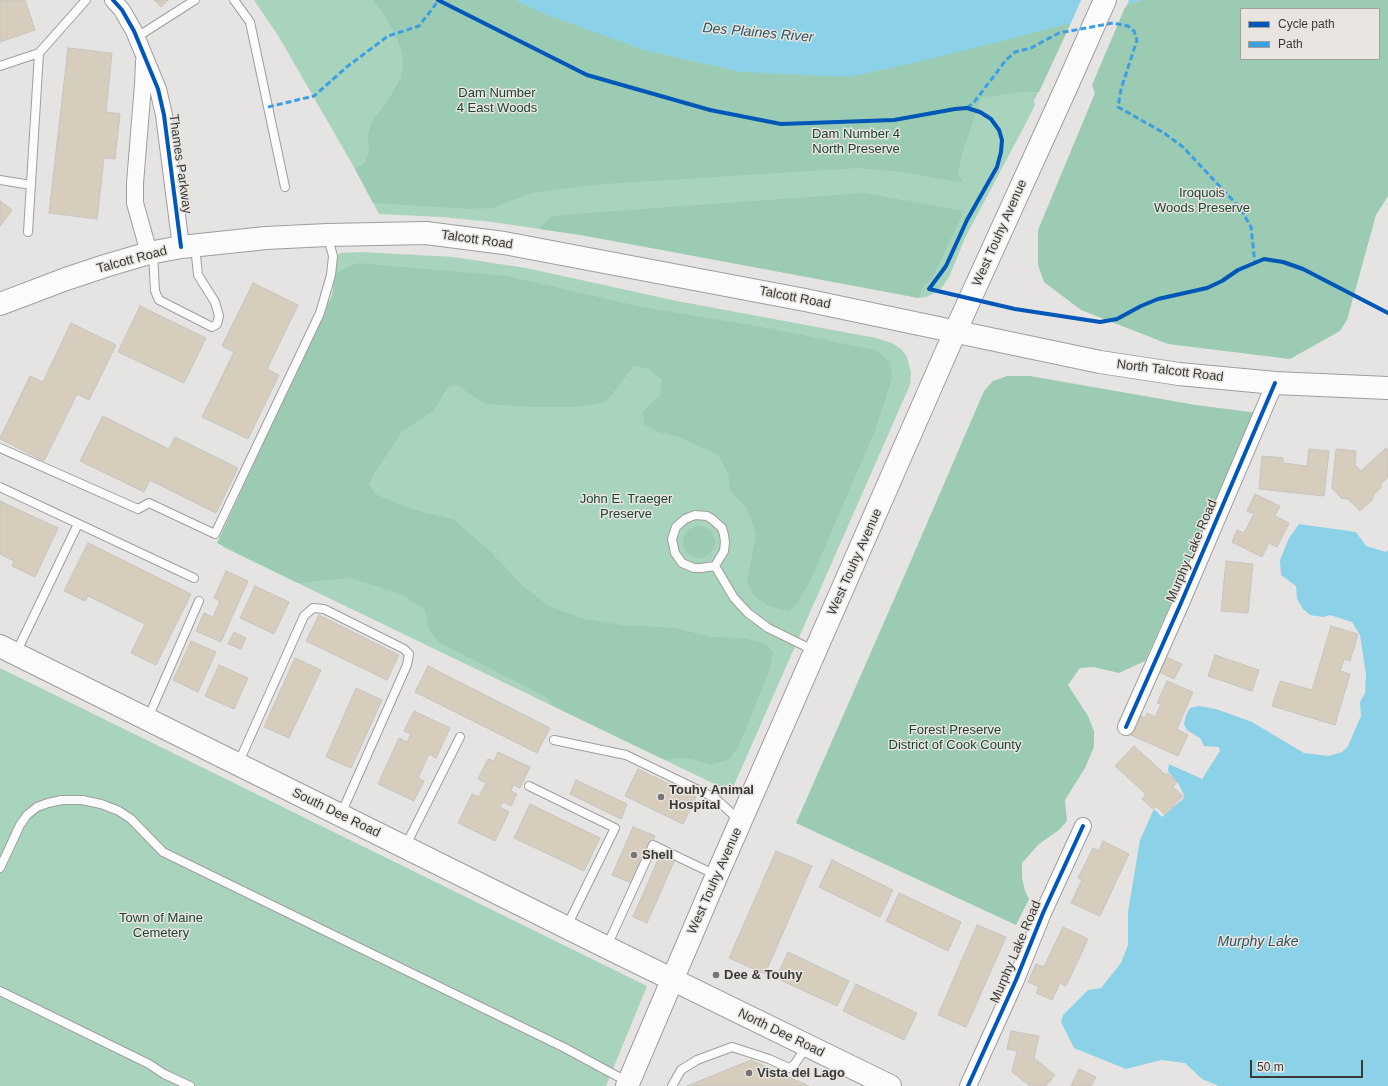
<!DOCTYPE html>
<html>
<head>
<meta charset="utf-8">
<style>
	body { margin:0 }
	#map { position:relative; width:1388px; height:1086px; overflow:hidden; background:#e6e4e2; font-family:Helvetica,sans-serif }
	canvas { display:block }
	.legend { position:absolute; left:1240px; top:8px; width:140px; height:52px; box-sizing:border-box; background:#e8e5e0; border:1px solid #a2a09c; margin:0; padding:5px 7px; list-style:none; font-size:12px; color:#3a3937 }
	.legend li { display:flex; align-items:center; gap:8px; height:20px }
	.legend b { width:20px; border:1px solid #a2a09c }
	.scale { position:absolute; left:1250px; top:1060px; width:113px; height:18px; box-sizing:border-box; border:2px solid #3a3937; border-top:0; padding-left:5px; font-size:12px; line-height:14px; white-space:nowrap; color:#3a3937; -webkit-text-stroke:3px #e8e5e0; paint-order:stroke }
</style>
</head>
<body>
<div id="map">
<canvas width="1388" height="1086"></canvas>
<ul class="legend">
<li><b style="height:5px;background:#0057b8"></b>Cycle path</li>
<li><b style="height:5px;background:#3e9ee2"></b>Path</li>
</ul>
<div class="scale">50 m</div>
</div>
<script>
const g = document.querySelector('canvas').getContext('2d');
g.lineJoin = 'round';
function fill(path, color) {
  g.fillStyle = color;
  g.fill(path, 'evenodd');
}
function poly(rows) {
  const path = new Path2D();
  for (const r of rows) {
    if (r.length === 3) {
      path.moveTo(r[0] + r[2], r[1]);
      path.arc(r[0], r[1], r[2], 0, 2 * Math.PI);
      continue;
    }
    path.moveTo(r[0], r[1]);
    for (let i = 2; i < r.length; i += 2) path.lineTo(r[i], r[i + 1]);
  }
  return path;
}
function stroke(path, color, width, dash) {
  g.strokeStyle = color;
  g.lineWidth = width;
  g.lineCap = dash ? 'butt' : 'round';
  g.setLineDash(dash || []);
  g.stroke(path);
}
function drawText(font, color, halo, rows, align = 'center') {
  g.font = font + ' Helvetica,sans-serif';
  g.lineWidth = 3;
  g.setLineDash([]);
  g.textBaseline = 'middle';
  g.strokeStyle = halo;
  g.fillStyle = color;
  for (const [text, x, y, turn = 0] of rows) {
    g.save();
    g.translate(x, y);
    g.rotate((+turn || 0) * Math.PI / 180);
    g.textAlign = isNaN(turn) ? turn : align;
    if (halo) g.strokeText(text, 0, 0);
    g.fillText(text, 0, 0);
    g.restore();
  }
}
fill(poly([
	[254,0,1081,0,1034,101,1035,105,1026,123,966,236,949,277,943,286,937,292,926,297,919,298,698,256,581,235,492,222,442,217,379,214,355,169,279,37],
	[362,252,453,257,526,268,677,301,876,338,892,343,902,350,907,357,911,373,910,385,731,792,223,547,357,263,344,268,335,274,337,256,340,253],
	[0,668,647,986,606,1086,0,1086]
]), '#a8d4bd');
fill(poly([
	[373,0,516,0,537,11,644,50,741,72,998,42,1071,23,1039,92,1021,92,981,98,962,154,958,173,963,183,903,172,857,168,591,185,532,193,493,208,469,209,373,203,355,169,365,163,369,152,368,134,373,119,384,106,401,78,403,66,402,52,395,34,382,11],
	[1142,0,1388,0,1388,196,1376,215,1347,320,1340,331,1290,359,1168,344,1081,310,1044,282,1038,265,1038,230,1095,93,1092,85,1126,5],
	[1241,9,1379,9,1379,59,1241,59],
	[864,193,964,211,932,279,923,286,919,298,581,235,539,229,550,217,573,214],
	[357,263,507,276,642,307,773,329,875,350,890,362,892,378,875,431,810,581,797,604,789,611,770,607,754,596,747,582,756,534,747,508,730,491,728,473,718,455,679,437,658,432,644,424,643,411,660,395,662,380,649,369,634,366,606,402,577,407,533,407,486,404,468,393,458,385,448,387,434,410,402,432,374,474,369,484,375,494,414,510,453,519,490,551,523,586,549,606,581,618,623,625,676,628,710,637,744,638,766,644,773,652,770,669,738,748,728,760,710,765,692,759,677,758,665,760,553,706,546,697,440,643,429,630,425,610,401,594,350,578,298,583,217,543,332,295,335,274,344,268],
	[1007,376,1030,376,1196,405,1258,413,1145,661,1119,673,1094,667,1080,668,1068,685,1088,716,1094,731,1094,747,1085,768,1065,800,1067,821,1059,830,1039,844,1022,863,1022,878,1025,891,1029,899,1016,925,796,823,906,572,984,391,993,381],
	[699,542,16]
]), '#9ccbb3');
fill(poly([
	[516,0,1142,0,1071,23,998,42,909,64,848,77,741,72,644,50,537,11],
	[1299,524,1356,532,1366,546,1386,552,1388,550,1388,1086,1219,1086,1202,1079,1185,1063,1161,1060,1126,1069,1074,1048,1061,1022,1063,1015,1088,990,1101,988,1121,963,1128,945,1128,912,1140,840,1154,809,1162,817,1183,799,1184,795,1178,783,1168,771,1169,764,1202,779,1220,751,1219,747,1204,746,1200,738,1187,730,1184,724,1186,715,1190,708,1199,706,1216,709,1252,722,1304,753,1329,756,1342,752,1348,746,1361,716,1360,702,1365,693,1366,674,1360,635,1352,622,1330,615,1323,617,1310,615,1303,609,1297,599,1296,586,1281,575,1280,560,1289,538]
]), '#8bd1e8');
fill(poly([
	[1081,0,1129,0,1126,7,1070,25]
]), '#e6e4e2');
const building = poly([
	[0,0,25,0,35,30,0,42,0,0],
	[154,0,168,0,161,7,154,0],
	[68,48,112,53,106,112,120,114,115,159,104,158,97,219,49,213,68,48],
	[0,201,12,210,0,226,0,201],
	[253,283,298,305,267,369,279,375,248,439,202,417,234,352,222,346,253,283],
	[140,306,206,338,184,383,118,352,140,306],
	[71,323,116,345,89,400,77,394,44,461,0,439,0,438,30,376,43,382,71,323],
	[103,416,169,449,175,437,238,468,216,513,150,480,144,492,80,461,103,416],
	[1386,448,1388,451,1388,477,1381,484,1381,488,1373,495,1373,499,1360,511,1348,499,1341,498,1332,488,1336,449,1356,451,1355,465,1361,471,1386,448],
	[1309,449,1329,451,1324,496,1259,489,1262,456,1283,458,1283,463,1307,466,1309,449],
	[1255,494,1280,506,1275,516,1289,523,1277,547,1269,543,1262,557,1232,542,1237,530,1244,533,1254,514,1247,511,1255,494],
	[0,501,58,528,35,577,12,566,14,561,0,554,0,501],
	[88,543,191,594,156,665,131,653,145,624,88,596,85,601,64,591,88,543],
	[1226,561,1253,564,1248,613,1221,611,1226,561],
	[226,571,248,581,221,642,196,631,204,613,213,617,220,601,214,598,226,571],
	[255,586,289,602,274,634,240,618,255,586],
	[319,615,399,655,387,680,306,641,319,615],
	[1331,626,1358,634,1350,661,1344,659,1340,671,1350,674,1335,725,1272,706,1280,681,1312,690,1331,626],
	[234,632,246,638,241,649,228,644,234,632],
	[191,641,216,652,198,692,173,680,191,641],
	[1215,655,1259,670,1252,691,1208,676,1215,655],
	[1166,657,1182,664,1174,679,1159,672,1166,657],
	[295,658,321,670,289,738,264,727,295,658],
	[219,665,248,678,234,709,205,696,219,665],
	[428,666,550,728,537,753,415,692,428,666],
	[1167,681,1193,692,1177,729,1188,735,1178,756,1131,735,1139,715,1145,718,1147,713,1155,717,1161,704,1157,703,1167,681],
	[356,688,382,700,351,768,326,757,356,688],
	[414,711,450,728,436,758,429,754,418,778,424,781,414,801,378,784,399,738,407,742,411,734,404,731,414,711],
	[1134,746,1166,775,1168,773,1177,782,1173,787,1183,796,1165,815,1156,806,1153,809,1142,799,1146,794,1115,766,1134,746],
	[498,752,530,767,520,788,513,785,511,791,517,794,511,806,503,802,500,807,509,812,495,841,458,823,472,794,479,797,486,783,478,779,488,759,494,761,498,752],
	[638,769,696,797,683,824,625,796,638,769],
	[576,780,627,804,621,819,570,794,576,780],
	[530,804,600,838,584,871,514,838,530,804],
	[633,827,655,836,634,884,612,875,633,827],
	[1103,841,1129,854,1100,916,1071,903,1082,880,1078,878,1093,848,1099,851,1103,841],
	[776,851,812,866,765,974,729,958,776,851],
	[661,853,675,859,647,923,633,917,661,853],
	[832,860,893,890,880,917,819,887,832,860],
	[899,893,961,922,948,951,886,921,899,893],
	[977,925,1006,937,966,1027,938,1015,977,925],
	[1063,927,1088,939,1066,986,1060,983,1052,1000,1036,993,1039,987,1028,982,1036,964,1044,967,1063,927],
	[788,952,849,981,837,1006,776,978,788,952],
	[856,984,917,1013,904,1040,843,1011,856,984],
	[1011,1031,1039,1036,1034,1058,1055,1075,1046,1086,1030,1086,1012,1072,1017,1051,1007,1049,1011,1031],
	[751,1060,809,1086,687,1086,751,1060],
	[1079,1069,1096,1077,1091,1086,1071,1086,1079,1069]
]);
fill(building, '#d6cdbd');
stroke(building, '#c5c4c2', 1);
const service = poly([
	[234,0,250,22,285,187],
	[137,37,195,0],
	[0,66,39,53],
	[0,180,31,185],
	[28,232,39,53,86,0],
	[153,253,155,291,159,300,212,327,217,324,219,316,215,302,198,275,195,246],
	[0,448,138,509,149,503,215,534,320,313,331,275,333,256,327,235],
	[0,487,194,578],
	[695,515,707,516,712,519,722,528,724,535,725,542,724,551,715,566,701,568,694,568,682,563,675,553,672,539,676,527,685,519,695,515],
	[715,566,734,598,748,613,768,628,815,651],
	[16,653,78,524],
	[148,718,199,601],
	[554,740,626,755,715,798,739,820],
	[238,764,304,616,313,608,324,609,404,649,409,654,407,665,341,814],
	[529,786,615,828,567,926],
	[405,847,460,737],
	[0,868,20,825,27,815,37,807,48,803,62,800,82,800,101,804,119,811,131,819,163,852,565,1048,628,1082],
	[607,946,653,845,716,875],
	[0,991,149,1064,164,1074,190,1086],
	[672,1086,681,1070,697,1060,732,1047,769,1059,789,1068,794,1065,807,1046]
]);
const minor = poly([
	[113,0,122,10,134,31,158,89,164,115,181,247],
	[144,61,143,85,135,183,135,203,149,253],
	[1126,727,1181,603,1275,383],
	[968,1086,1016,980,1043,913,1083,826]
]);
const secondary = poly([
	[0,304,66,279,105,266,149,253,181,247,266,238,327,235,426,233,504,243,805,300,1100,362,1179,374,1275,383,1388,388],
	[0,646,606,947,890,1086],
	[627,1086,717,875,955,332,1066,88,1105,0]
]);
stroke(service, '#9f9e9c', 10);
stroke(minor, '#9f9e9c', 18);
stroke(secondary, '#9f9e9c', 24);
stroke(service, '#fbfbfb', 8);
stroke(minor, '#fbfbfb', 16);
stroke(secondary, '#fbfbfb', 22);
stroke(poly([
	[268,107,314,96,348,66,388,36,419,26,439,0],
	[967,108,975,101,1006,60,1015,52,1031,48,1059,33,1113,23,1128,26,1134,31,1137,40,1121,89,1118,107,1164,133,1183,147,1240,208,1251,227,1255,264]
]), '#3e9ee2', 3, [6, 3]);
stroke(poly([
	[113,0,122,10,134,31,158,89,164,115,181,247],
	[438,0,587,75,710,110,781,124,894,120,955,109,967,108,980,112,991,119,999,130,1002,140,1001,152,997,167,967,220,946,266,929,289,1015,309,1100,322,1117,319,1141,306,1158,299,1207,288,1222,281,1238,270,1264,259,1283,262,1303,269,1388,313],
	[1126,727,1181,603,1275,383],
	[968,1086,1016,980,1043,913,1083,826]
]), '#0057b8', 4);
for (const [x, y, r, color] of [
	[661,797,4,"#767573"],
	[634,855,4,"#767573"],
	[716,975,4,"#767573"],
	[749,1073,4,"#767573"]
]) {
  const dot = new Path2D();
  dot.arc(x, y, r, 0, 2 * Math.PI);
  g.fillStyle = color;
  g.fill(dot);
  stroke(dot, '#e8e5e0', 1.5);
}
drawText('13px', '#1d4331', '#e8e5e0', [
	["Dam Number",497,93],
	["4 East Woods",497,108],
	["Dam Number 4",856,134],
	["North Preserve",856,149],
	["Iroquois",1202,193],
	["Woods Preserve",1202,208],
	["John E. Traeger",626,499],
	["Preserve",626,514],
	["Forest Preserve",955,730],
	["District of Cook County",955,745],
	["Town of Maine",161,918],
	["Cemetery",161,933]
]);
drawText('13px', '#3a3937', '#e8e5e0', [
	["Thames Parkway",180,164,82],
	["West Touhy Avenue",1000,233,-66],
	["Talcott Road",477,240,8],
	["Talcott Road",132,260,-15],
	["Talcott Road",795,298,11],
	["North Talcott Road",1170,371,7],
	["Murphy Lake Road",1192,551,-67],
	["West Touhy Avenue",855,562,-66],
	["South Dee Road",336,813,26],
	["West Touhy Avenue",715,881,-66],
	["Murphy Lake Road",1016,952,-67],
	["North Dee Road",781,1033,26]
]);
drawText('bold 13px', '#3a3937', '#e8e5e0', [
	["Touhy Animal",669,790],
	["Hospital",669,805],
	["Shell",642,855],
	["Dee & Touhy",724,975],
	["Vista del Lago",757,1073]
], 'left');
drawText('italic 14px', '#2a5664', '#e8e5e0', [
	["Des Plaines River",758,33,5],
	["Murphy Lake",1258,942]
]);
</script>
</body>
</html>
